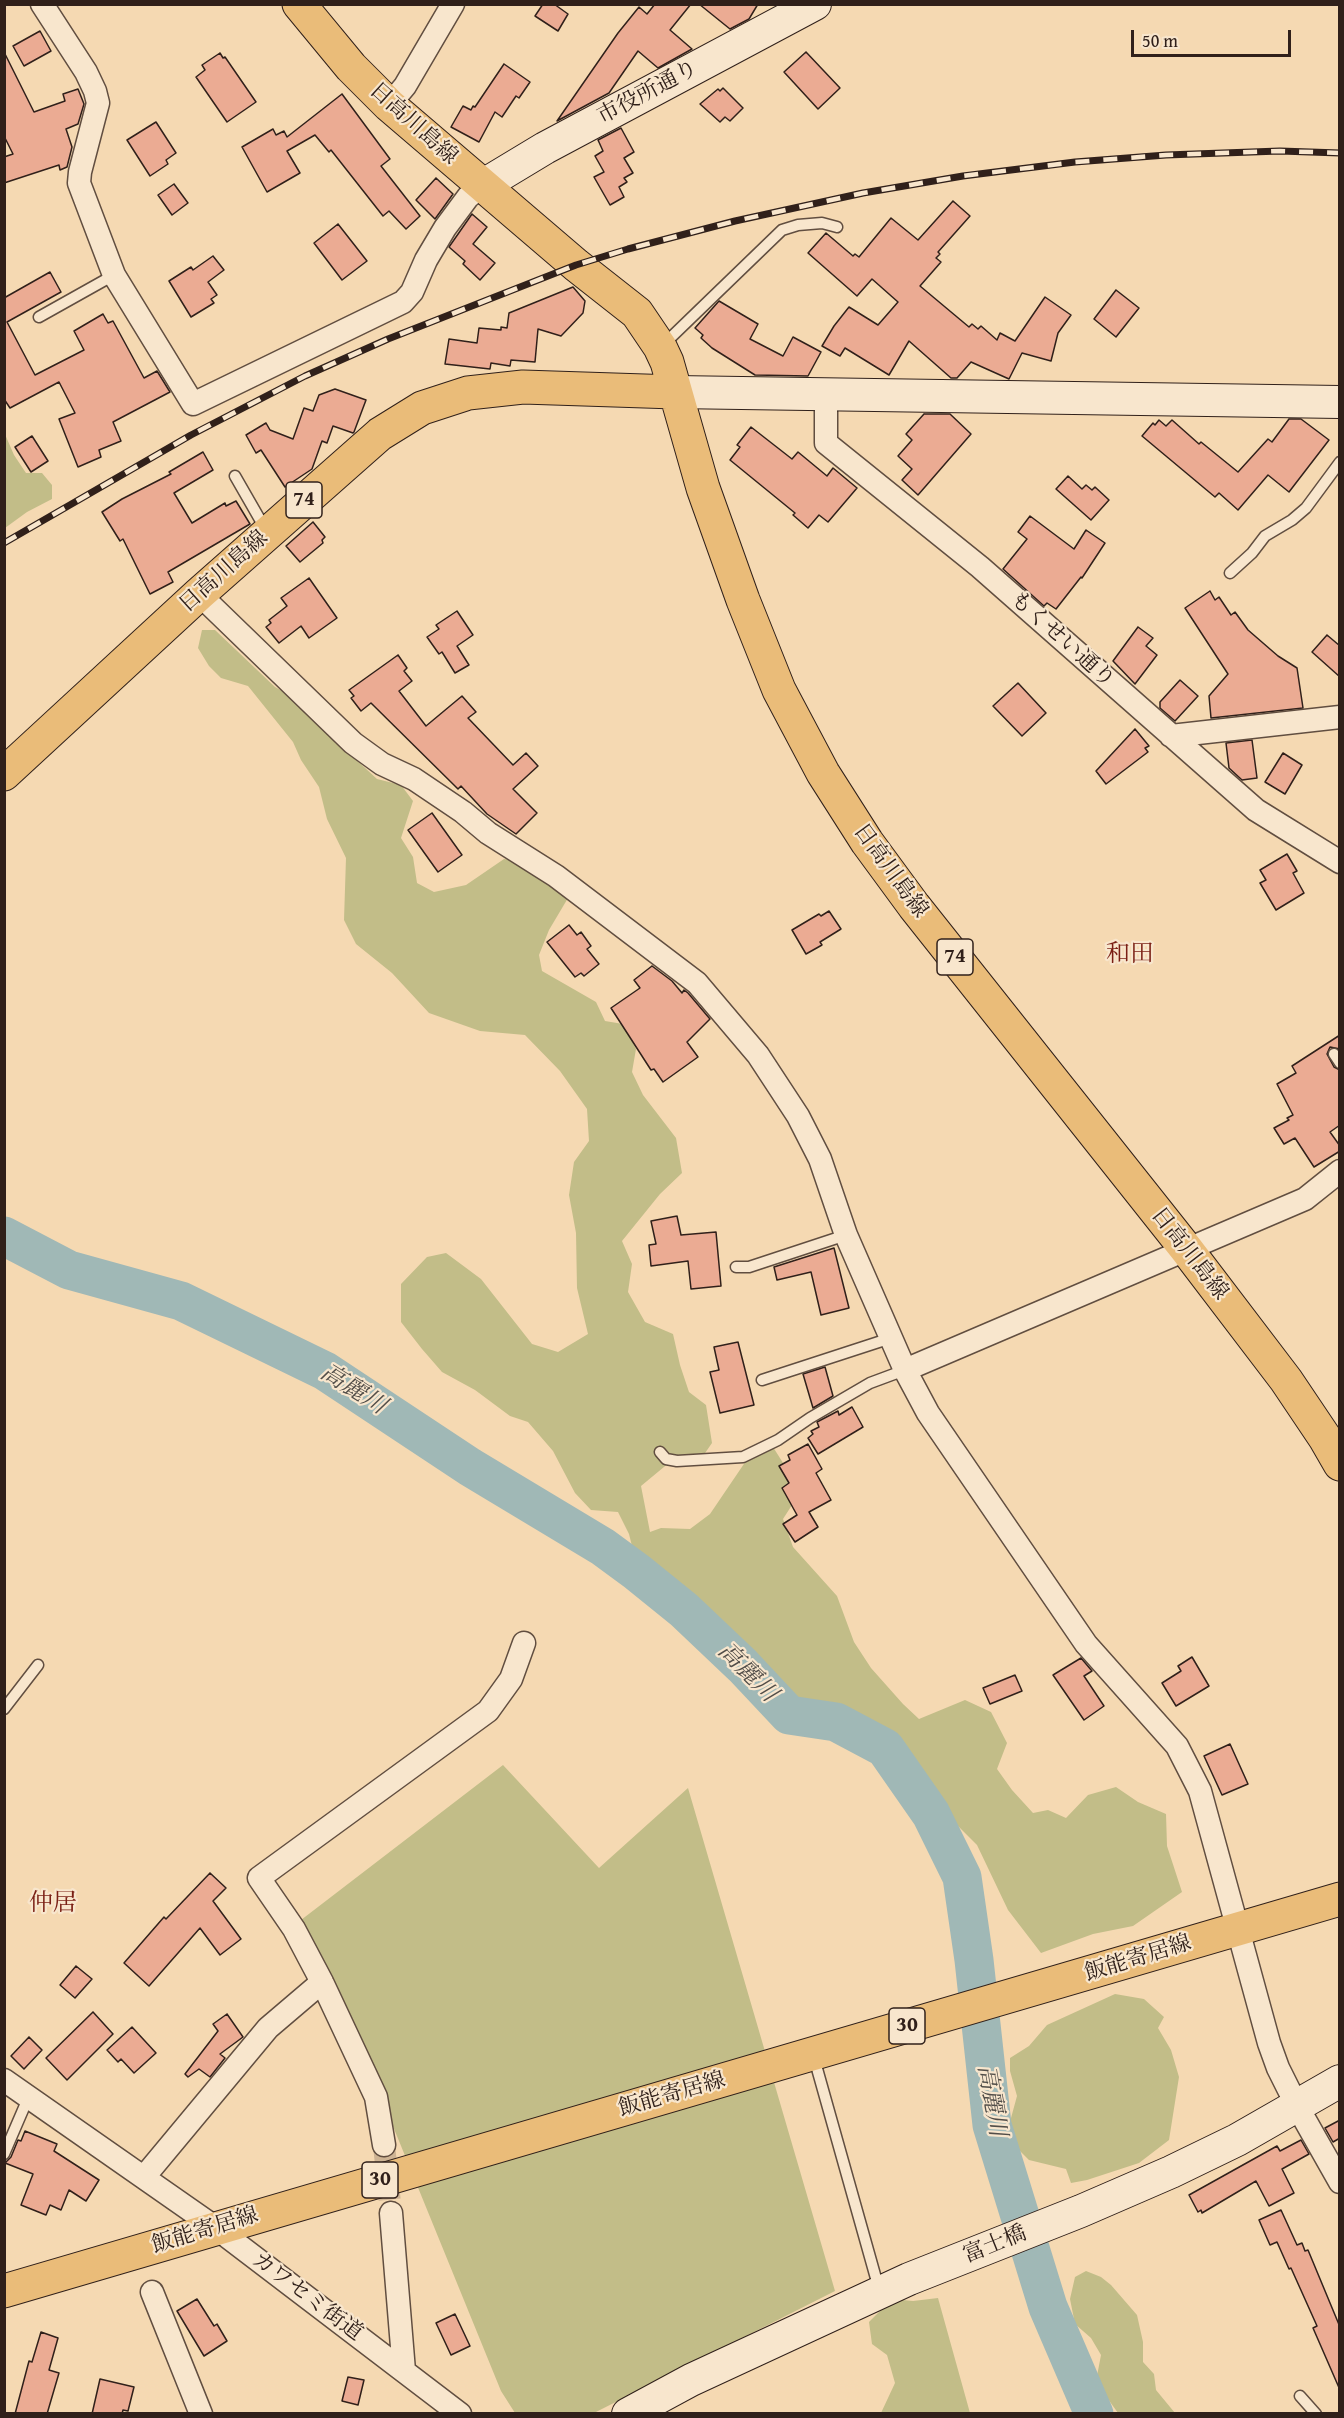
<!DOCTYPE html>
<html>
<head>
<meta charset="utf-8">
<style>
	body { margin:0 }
	#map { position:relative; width:1344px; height:2418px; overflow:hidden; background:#f5d9b2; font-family:"Gentium Book Plus",serif }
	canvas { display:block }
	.frame { position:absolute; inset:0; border:6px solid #30201a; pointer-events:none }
	.scale { position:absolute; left:1131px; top:30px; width:160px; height:27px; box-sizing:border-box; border:3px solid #30201a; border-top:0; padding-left:8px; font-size:18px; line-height:21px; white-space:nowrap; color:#30201a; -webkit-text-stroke:4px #f8e6cd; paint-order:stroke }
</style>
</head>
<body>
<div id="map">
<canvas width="1344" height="2418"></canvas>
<div class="frame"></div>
<div class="scale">50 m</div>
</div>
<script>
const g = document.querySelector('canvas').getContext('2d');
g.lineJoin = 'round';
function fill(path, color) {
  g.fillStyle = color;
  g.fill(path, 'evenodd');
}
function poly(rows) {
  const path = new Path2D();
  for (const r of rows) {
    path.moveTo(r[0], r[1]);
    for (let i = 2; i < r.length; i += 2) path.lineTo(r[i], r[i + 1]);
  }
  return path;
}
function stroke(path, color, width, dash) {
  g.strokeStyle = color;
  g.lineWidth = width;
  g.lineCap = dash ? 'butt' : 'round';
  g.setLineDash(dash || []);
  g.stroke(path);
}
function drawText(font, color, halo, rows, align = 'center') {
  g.font = font + ' "Gentium Book Plus","Noto Serif JP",serif';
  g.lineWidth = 4.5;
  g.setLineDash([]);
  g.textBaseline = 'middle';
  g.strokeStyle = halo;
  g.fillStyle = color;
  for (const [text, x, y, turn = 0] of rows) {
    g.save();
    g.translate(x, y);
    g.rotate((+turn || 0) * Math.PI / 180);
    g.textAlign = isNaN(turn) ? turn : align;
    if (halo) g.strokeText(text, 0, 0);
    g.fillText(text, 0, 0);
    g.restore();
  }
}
fill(poly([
	[4,432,14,455,26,473,42,473,52,485,52,499,27,512,5,528],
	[202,630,215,630,275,687,295,698,325,731,377,779,401,785,413,801,401,838,413,857,417,883,434,892,466,885,504,859,522,861,568,898,549,930,539,955,542,971,596,1002,605,1021,623,1024,636,1049,632,1072,643,1095,676,1138,682,1173,660,1194,622,1241,632,1264,628,1292,645,1322,673,1334,680,1365,689,1392,706,1405,712,1443,703,1456,676,1457,641,1486,650,1532,661,1528,690,1529,710,1514,750,1455,773,1447,795,1482,792,1505,783,1519,793,1547,837,1596,854,1642,871,1668,903,1704,919,1719,965,1700,991,1712,1007,1743,997,1769,1012,1790,1033,1813,1048,1810,1066,1818,1088,1795,1116,1787,1138,1802,1166,1814,1167,1846,1182,1892,1133,1926,1093,1934,1041,1953,1008,1910,977,1845,952,1820,913,1763,892,1741,871,1722,837,1710,807,1709,776,1690,752,1690,730,1676,722,1663,715,1628,685,1600,652,1576,633,1550,629,1534,618,1512,591,1510,575,1493,553,1451,528,1422,510,1416,475,1390,442,1372,422,1349,401,1322,401,1284,427,1257,446,1253,481,1279,532,1344,558,1352,588,1334,577,1288,576,1233,569,1195,574,1162,589,1141,587,1109,560,1071,525,1035,480,1031,429,1013,392,973,356,944,344,920,346,858,327,819,319,787,301,760,293,742,248,686,221,678,209,666,198,648],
	[503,1765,599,1868,688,1788,835,2291,594,2413,515,2413,501,2391,388,2114,301,1920],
	[1115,1994,1144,1999,1164,2017,1158,2028,1171,2050,1179,2077,1169,2140,1139,2163,1087,2180,1071,2183,1066,2169,1029,2160,1016,2147,1008,2129,1017,2096,1010,2071,1010,2058,1029,2046,1047,2025],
	[1086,2271,1101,2277,1111,2285,1137,2315,1143,2342,1143,2362,1154,2374,1156,2390,1175,2413,1118,2413,1108,2399,1097,2376,1101,2355,1091,2338,1075,2324,1070,2299,1075,2277],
	[938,2298,970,2413,881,2413,895,2383,887,2355,872,2344,869,2322,892,2299,913,2301]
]), '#c2bd88');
stroke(poly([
	[4,1236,69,1270,181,1301,325,1371,470,1467,603,1547,637,1572,684,1610,743,1666,789,1715,836,1722,885,1748,931,1814,962,1877,974,1960,992,2125,1048,2307,1094,2414]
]), '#a0b8b6', 39);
const building = poly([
	[543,4,554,4,568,14,558,31,535,16,543,4],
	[655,4,691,4,670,30,692,49,658,68,638,51,609,93,557,121,618,33,639,7,647,14,655,4],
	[699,4,758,4,749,19,730,29,699,4],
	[40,31,51,51,24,66,13,46,40,31],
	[4,52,34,112,65,101,63,94,78,89,84,104,78,124,66,129,72,147,67,167,60,170,59,165,4,183,4,157,13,154,4,136,4,52],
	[806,52,840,88,818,109,784,72,806,52],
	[220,53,223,58,225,57,256,102,227,122,196,77,205,70,202,65,220,53],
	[504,64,530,82,519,98,516,96,502,117,495,112,479,142,451,127,463,106,471,110,473,106,475,107,504,64],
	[723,88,743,108,730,121,725,117,720,122,700,104,718,89,720,91,723,88],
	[342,94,390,159,381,166,420,216,406,229,389,211,383,216,331,150,329,152,315,135,287,151,300,173,267,192,242,147,273,129,276,135,284,131,287,137,342,94],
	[156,122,176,153,166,160,168,164,150,176,127,140,156,122],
	[621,128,634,152,624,158,633,173,624,178,627,182,619,187,624,197,610,205,594,177,604,172,595,156,603,151,598,140,621,128],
	[436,178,453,194,435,219,416,200,436,178],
	[174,184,188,203,172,215,158,195,174,184],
	[953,201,970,216,938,252,940,254,936,258,941,262,920,286,969,327,972,324,978,329,981,326,997,340,1000,333,1015,341,1045,297,1071,315,1058,333,1051,361,1022,353,1009,379,971,362,957,378,951,378,909,341,889,375,845,348,840,356,822,346,834,326,849,307,878,325,898,302,872,279,857,296,808,253,826,233,853,256,855,254,859,257,891,218,918,240,953,201],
	[472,214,487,227,473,244,495,263,480,280,463,264,465,261,449,247,472,214],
	[338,224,367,261,342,280,314,243,338,224],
	[213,256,224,270,208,282,217,295,211,299,214,303,191,317,169,281,191,267,193,270,213,256],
	[50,272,61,292,7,322,35,375,84,350,74,331,103,314,108,323,113,321,144,378,157,371,170,392,113,422,121,441,99,450,101,457,78,467,59,419,75,413,59,382,10,408,4,399,4,298,50,272],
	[573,287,585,301,583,313,561,336,538,329,535,362,511,360,510,366,491,363,490,369,445,364,449,339,477,343,479,328,501,330,501,327,507,328,509,313,573,287],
	[1116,290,1139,308,1116,337,1094,319,1116,290],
	[719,301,758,324,750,339,783,356,793,337,821,352,808,376,755,375,712,348,701,338,703,335,695,328,719,301],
	[335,389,366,400,354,432,353,433,333,426,327,443,322,441,312,469,285,487,261,450,256,453,246,435,266,423,270,430,293,439,304,408,313,411,319,395,335,389],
	[924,414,950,414,971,434,918,495,902,480,912,469,898,456,912,440,906,434,924,414],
	[1289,419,1301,419,1329,440,1289,492,1268,475,1238,510,1219,493,1215,497,1142,436,1153,423,1155,425,1159,420,1166,426,1172,420,1199,444,1201,442,1238,472,1268,439,1272,442,1289,419],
	[751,427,792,459,798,452,827,476,833,468,857,488,828,522,819,515,808,528,793,515,795,513,730,460,740,447,737,445,751,427],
	[32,436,48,461,31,472,15,447,32,436],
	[203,452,213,470,174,493,192,523,225,503,226,506,236,501,250,524,168,572,173,582,150,594,123,539,120,541,102,512,122,499,171,474,169,472,203,452],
	[1068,476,1082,489,1086,485,1092,490,1095,487,1109,500,1091,520,1056,489,1068,476],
	[1030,516,1074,549,1086,530,1105,543,1082,578,1081,577,1056,609,1047,603,1044,606,1003,569,1027,539,1018,532,1030,516],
	[313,522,325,537,322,540,323,543,300,562,286,546,313,522],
	[309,578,337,618,309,638,301,626,279,643,266,627,271,623,269,620,287,606,281,598,309,578],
	[1210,591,1215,600,1219,597,1231,615,1235,612,1248,630,1278,656,1297,668,1303,708,1211,718,1209,696,1228,674,1185,608,1210,591],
	[457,611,473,635,457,646,469,665,455,673,442,652,439,654,427,637,439,629,436,625,457,611],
	[1138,627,1153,638,1146,646,1157,655,1135,684,1113,661,1138,627],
	[1327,635,1340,646,1340,677,1312,652,1327,635],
	[398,655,407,668,404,671,412,681,399,691,426,726,462,696,476,712,468,718,513,765,526,753,538,766,513,789,537,813,516,834,487,814,461,786,458,789,371,703,361,711,351,698,354,696,349,690,398,655],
	[1180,680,1198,696,1175,721,1160,708,1160,702,1180,680],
	[1018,683,1046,713,1022,736,993,706,1018,683],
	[1135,729,1149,746,1145,748,1148,752,1106,784,1096,771,1135,729],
	[1252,740,1257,778,1242,780,1229,768,1226,743,1252,740],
	[1283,753,1302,765,1285,794,1265,782,1283,753],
	[432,813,462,855,438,872,408,830,432,813],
	[1287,854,1297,871,1293,873,1304,893,1276,910,1260,883,1266,880,1260,870,1287,854],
	[829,911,841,929,820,942,822,945,806,954,792,930,819,914,821,916,829,911],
	[569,925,577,935,581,932,591,946,587,949,599,964,584,976,581,973,575,977,547,942,569,925],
	[652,966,672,981,682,993,684,990,688,993,710,1019,687,1042,698,1057,663,1082,654,1069,651,1070,611,1008,640,988,634,980,652,966],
	[1340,1035,1340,1049,1330,1047,1327,1054,1334,1067,1340,1070,1340,1125,1330,1132,1340,1146,1340,1151,1314,1167,1295,1138,1284,1144,1274,1128,1289,1120,1287,1118,1293,1115,1277,1084,1296,1073,1292,1066,1340,1035],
	[677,1216,681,1235,716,1232,721,1286,691,1289,688,1261,651,1266,649,1245,656,1244,651,1221,677,1216],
	[834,1248,849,1308,821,1315,811,1272,777,1280,774,1267,834,1248],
	[738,1342,754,1405,720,1413,710,1372,719,1370,714,1347,738,1342],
	[825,1367,833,1396,813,1408,803,1374,825,1367],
	[852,1407,863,1427,818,1454,808,1438,813,1434,811,1431,819,1427,817,1422,838,1411,839,1415,852,1407],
	[808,1444,822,1469,816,1473,831,1500,809,1512,818,1527,795,1542,783,1524,797,1515,782,1488,789,1483,779,1466,790,1460,788,1455,808,1444],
	[1192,1657,1209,1686,1176,1706,1162,1683,1181,1671,1178,1666,1192,1657],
	[1081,1658,1092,1671,1084,1676,1104,1706,1084,1720,1053,1675,1081,1658],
	[1015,1675,1022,1691,990,1704,983,1688,1015,1675],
	[1230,1744,1248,1784,1222,1795,1204,1756,1230,1744],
	[210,1873,226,1888,213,1901,241,1939,220,1955,200,1928,149,1986,124,1963,164,1917,166,1919,210,1873],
	[76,1966,92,1979,75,1998,60,1985,76,1966],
	[93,2012,113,2034,67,2080,46,2058,93,2012],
	[227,2014,243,2037,220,2054,225,2058,210,2077,199,2069,188,2077,185,2074,218,2031,213,2024,227,2014],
	[132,2027,156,2053,134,2073,121,2059,118,2062,107,2050,132,2027],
	[29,2037,42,2050,24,2069,11,2056,29,2037],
	[1340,2120,1340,2138,1333,2142,1325,2128,1340,2120],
	[25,2131,57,2144,54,2151,99,2180,86,2201,69,2190,61,2210,50,2205,46,2215,21,2205,33,2174,5,2163,11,2157,18,2140,21,2141,25,2131],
	[1301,2140,1309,2154,1282,2169,1294,2193,1269,2206,1256,2181,1202,2213,1201,2210,1198,2212,1189,2195,1277,2146,1280,2151,1301,2140],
	[1281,2210,1297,2245,1302,2243,1305,2251,1308,2250,1340,2327,1340,2390,1313,2328,1317,2326,1291,2268,1289,2269,1277,2242,1270,2245,1259,2220,1281,2210],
	[197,2299,214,2326,217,2324,227,2341,204,2356,177,2311,197,2299],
	[455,2314,470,2346,451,2355,436,2323,455,2314],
	[41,2332,58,2338,49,2370,59,2373,47,2414,15,2414,29,2361,32,2362,41,2332],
	[348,2377,364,2380,358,2405,342,2401,348,2377],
	[100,2379,134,2387,128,2411,123,2410,122,2414,92,2414,100,2379]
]);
fill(building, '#ebab93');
stroke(building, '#30201a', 1.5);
stroke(poly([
	[384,2145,391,2213]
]), '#ceb494', 22, [22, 11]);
const lane = poly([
	[39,317,114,275],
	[663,345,782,230,798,225,822,223,837,227],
	[235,476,266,530],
	[1230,573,1252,553,1265,536,1292,520,1306,508,1340,462],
	[1334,1054,1340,1063],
	[736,1267,749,1267,846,1235],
	[762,1380,891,1338],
	[660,1452,666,1459,677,1461,743,1457,778,1440,810,1418,870,1383,905,1370],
	[4,1709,38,1665],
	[816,2065,879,2289],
	[4,2154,29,2096],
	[1300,2396,1316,2414]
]);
const street = poly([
	[42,4,86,72,95,91,98,103,80,172,79,183,114,275,193,404,403,302,412,292,426,260,445,228,468,197,482,186],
	[389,105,405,86,453,4],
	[826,395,826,443,980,567,1256,810,1340,862],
	[199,594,353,743,382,764,414,779,463,812,488,833,556,876,697,983,758,1055,798,1116,820,1159,846,1235,905,1370,928,1413,1086,1644,1177,1746,1200,1791,1269,2043,1278,2068,1297,2106,1340,2182],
	[1171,736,1340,717],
	[905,1370,1305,1199,1340,1171],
	[4,2080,216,2228,460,2414],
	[384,2145,376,2097,322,1982,294,1929,259,1878,488,1711,511,1679,524,1643],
	[144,2177,268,2028,322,1982],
	[391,2213,404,2371],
	[152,2292,201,2414]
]);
const secondary = poly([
	[482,186,545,148,815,4],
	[675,392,1340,402],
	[628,2414,691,2380,909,2279,1081,2211,1171,2172,1237,2140,1340,2081]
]);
const primary = poly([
	[299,4,351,67,389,105,576,265,637,313,660,347,667,362,703,488,743,600,779,690,823,773,867,842,914,906,1187,1250,1286,1380,1325,1438,1340,1464],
	[4,774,199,594,380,434,422,408,468,393,523,387,675,392],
	[4,2291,1340,1899]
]);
stroke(lane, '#614e40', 13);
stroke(street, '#614e40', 25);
stroke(secondary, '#30201a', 34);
stroke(primary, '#30201a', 35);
stroke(lane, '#f8e6cd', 10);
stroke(street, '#f8e6cd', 22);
stroke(secondary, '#f8e6cd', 32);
stroke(primary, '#eabc79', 33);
const rail = poly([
	[4,543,191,435,305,376,388,339,576,265,628,249,735,221,863,193,963,176,1075,162,1166,155,1280,151,1340,153]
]);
stroke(rail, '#30201a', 7);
stroke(rail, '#f8e6cd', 4.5, [14]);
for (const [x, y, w] of [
	[304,500,36],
	[955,957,36],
	[907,2026,36],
	[380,2180,36]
]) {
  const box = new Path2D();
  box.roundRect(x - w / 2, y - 18, w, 36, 4.5);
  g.fillStyle = '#f8e6cd';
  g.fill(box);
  stroke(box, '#30201a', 1.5);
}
drawText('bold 21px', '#30201a', null, [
	["74",304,500],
	["74",955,957],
	["30",907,2026],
	["30",380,2180]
]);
drawText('22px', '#30201a', '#f8e6cd', [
	["市役所通り",648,93,-28],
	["日高川島線",413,124,42],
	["日高川島線",224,572,-42],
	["もくせい通り",1062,640,42],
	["日高川島線",890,871,54],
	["日高川島線",1189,1254,52],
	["飯能寄居線",1138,1959,-17],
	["飯能寄居線",672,2095,-16],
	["飯能寄居線",205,2231,-17],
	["富士橋",995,2245,-22],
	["カワセミ街道",307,2297,37]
]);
drawText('24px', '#7a1f14', '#f8e6cd', [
	["和田",1130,955],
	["仲居",53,1904]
]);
drawText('italic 24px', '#524e49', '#f8e6cd', [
	["高麗川",353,1390,32],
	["高麗川",747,1673,45],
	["高麗川",991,2101,80]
]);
</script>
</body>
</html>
